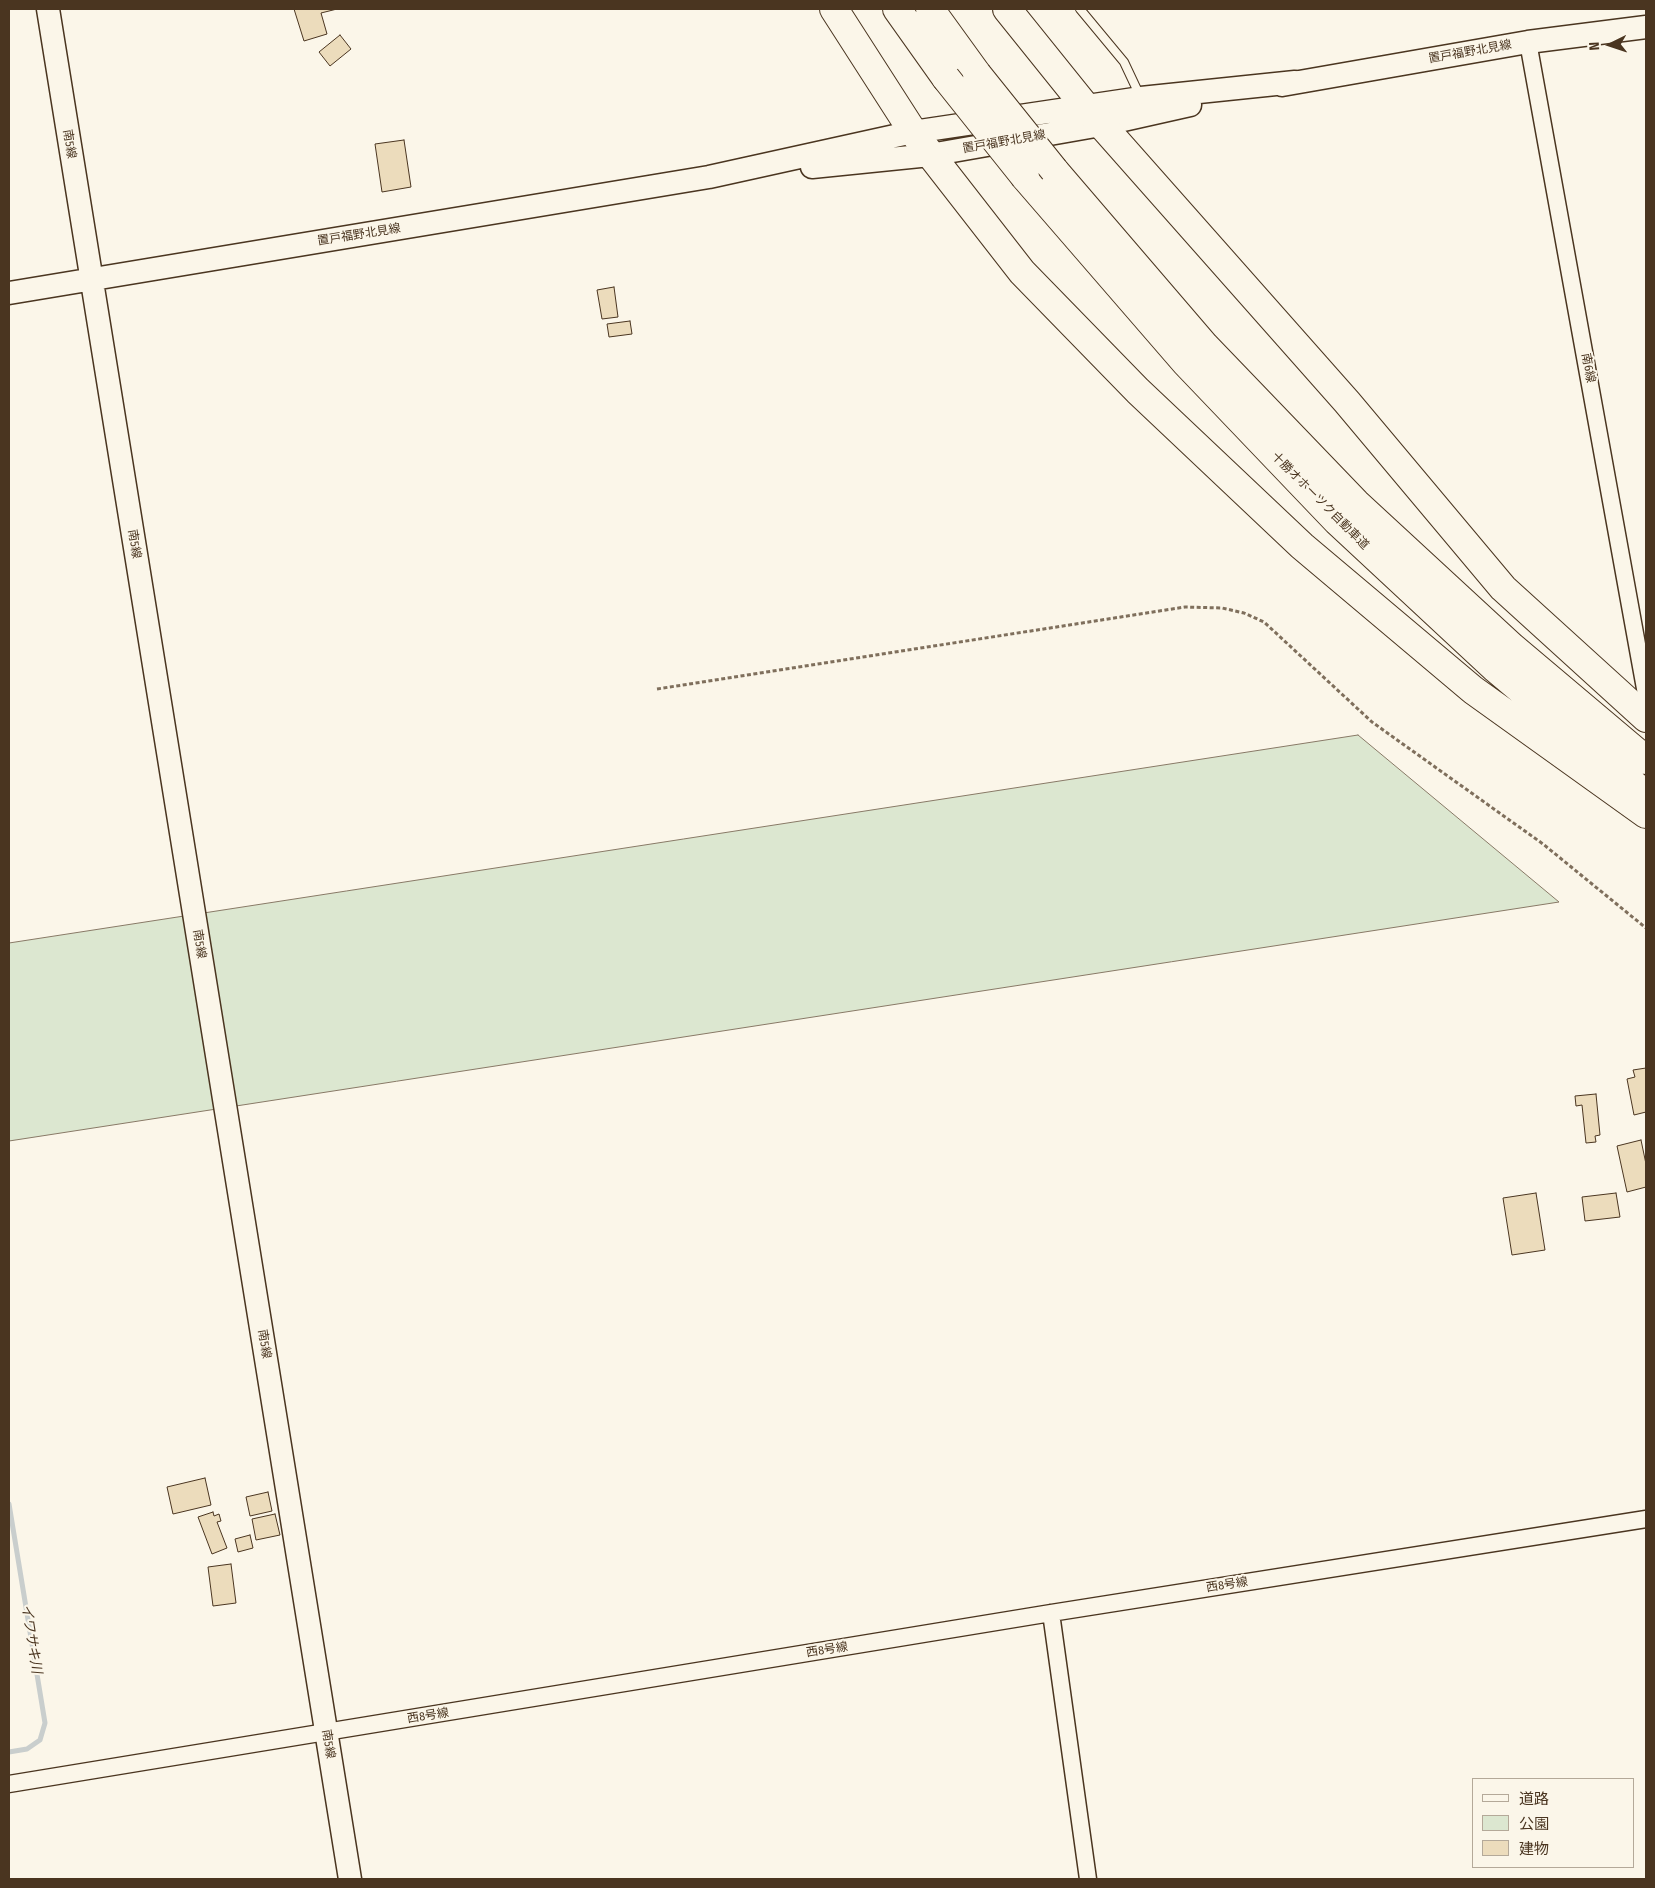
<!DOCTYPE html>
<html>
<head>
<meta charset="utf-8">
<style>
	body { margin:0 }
	#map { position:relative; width:1655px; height:1888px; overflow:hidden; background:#fbf6e9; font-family:"Fira Sans Condensed","Noto Sans JP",sans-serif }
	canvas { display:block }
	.frame { position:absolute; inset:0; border:10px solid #4a3520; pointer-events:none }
	.legend { position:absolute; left:1472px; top:1778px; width:162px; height:90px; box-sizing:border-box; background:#fbf6e9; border:1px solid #b4a999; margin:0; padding:6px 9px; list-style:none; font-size:15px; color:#4a3520 }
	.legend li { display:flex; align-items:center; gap:10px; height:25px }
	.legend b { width:25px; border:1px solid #b4a999 }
	.north { position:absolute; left:1585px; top:20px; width:50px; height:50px; -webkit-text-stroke:4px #fbf6e9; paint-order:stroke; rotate:266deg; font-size:14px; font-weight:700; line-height:20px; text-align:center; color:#4a3520 }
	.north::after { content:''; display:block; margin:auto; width:18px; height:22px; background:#4a3520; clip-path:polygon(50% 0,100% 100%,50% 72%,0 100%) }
</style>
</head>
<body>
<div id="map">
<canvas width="1655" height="1888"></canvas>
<div class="frame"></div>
<ul class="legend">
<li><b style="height:6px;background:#fbf6e9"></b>道路</li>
<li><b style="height:14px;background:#dce7d0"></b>公園</li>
<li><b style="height:14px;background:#ecdcbc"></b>建物</li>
</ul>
<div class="north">N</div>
</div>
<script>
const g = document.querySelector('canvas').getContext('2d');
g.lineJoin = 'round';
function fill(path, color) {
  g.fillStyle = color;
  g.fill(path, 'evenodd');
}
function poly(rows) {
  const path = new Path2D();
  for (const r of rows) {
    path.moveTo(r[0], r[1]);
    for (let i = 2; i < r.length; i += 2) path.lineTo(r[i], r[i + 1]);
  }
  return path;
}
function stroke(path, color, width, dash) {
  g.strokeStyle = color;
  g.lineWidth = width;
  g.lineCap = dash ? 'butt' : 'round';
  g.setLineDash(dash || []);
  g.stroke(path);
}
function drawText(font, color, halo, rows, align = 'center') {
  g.font = font + ' "Fira Sans Condensed","Noto Sans JP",sans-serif';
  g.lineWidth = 4;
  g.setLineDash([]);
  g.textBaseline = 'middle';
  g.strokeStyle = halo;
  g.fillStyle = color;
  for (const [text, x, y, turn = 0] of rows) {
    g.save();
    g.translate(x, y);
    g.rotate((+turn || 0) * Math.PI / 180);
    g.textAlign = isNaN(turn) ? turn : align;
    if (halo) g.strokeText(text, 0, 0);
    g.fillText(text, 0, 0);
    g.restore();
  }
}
const green = poly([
	[1358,735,1559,902,9,1141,9,943,1358,735]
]);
fill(green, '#dce7d0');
stroke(green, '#887966', 1);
stroke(poly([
	[9,1504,45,1723,40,1740,27,1749,9,1752]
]), '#c9cecd', 5);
const building = poly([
	[294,9,337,9,321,13,327,34,304,41,294,9],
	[340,35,351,49,330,66,319,52,340,35],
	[404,140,411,187,382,192,375,144,404,140],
	[614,287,618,317,602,319,597,290,614,287],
	[630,321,632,334,609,337,607,324,630,321],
	[1646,1068,1646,1112,1634,1115,1627,1079,1635,1077,1633,1070,1646,1068],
	[1596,1094,1600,1135,1595,1136,1596,1142,1586,1143,1582,1105,1576,1106,1575,1096,1596,1094],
	[1641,1140,1646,1164,1646,1187,1627,1192,1617,1146,1641,1140],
	[1536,1193,1545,1250,1512,1255,1503,1198,1536,1193],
	[1616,1193,1620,1217,1585,1221,1582,1197,1616,1193],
	[205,1478,211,1505,173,1514,167,1487,205,1478],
	[268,1492,272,1511,250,1516,246,1497,268,1492],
	[213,1512,214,1516,219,1514,221,1521,217,1522,227,1548,212,1554,198,1517,213,1512],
	[275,1514,280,1535,256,1540,252,1519,275,1514],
	[250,1535,253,1548,238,1552,235,1539,250,1535],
	[231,1564,236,1603,213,1606,208,1567,231,1564]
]);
fill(building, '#ecdcbc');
stroke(building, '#4a3520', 1);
const lane = poly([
	[1080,9,1124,62,1140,96]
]);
const street = poly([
	[1528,42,1646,694],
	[1051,1613,1088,1879],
	[9,1784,1051,1613,1646,1519]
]);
const secondary = poly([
	[48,9,350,1879],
	[1282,85,1528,42,1646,27],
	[812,167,930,155,1101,125,1190,105],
	[9,293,709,177,913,132,1141,98,1295,82]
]);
const highway = poly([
	[834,9,913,132,1022,272,1138,391,1302,546,1473,690,1646,814],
	[897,9,946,78],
	[930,9,977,74],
	[1007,9,1085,106,1347,402,1503,588,1646,718],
	[1054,170,1205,346,1356,503,1512,647,1646,760],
	[1025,177,1186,363,1337,521,1495,668,1639,789]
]);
stroke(lane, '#4a3520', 10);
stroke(street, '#4a3520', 19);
stroke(secondary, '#4a3520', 25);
stroke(highway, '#4a3520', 30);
stroke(poly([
	[657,689,1185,607,1222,608,1244,613,1264,622,1372,722,1543,844,1646,928]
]), '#7f6f5c', 3, [4, 2.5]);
stroke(lane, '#fbf6e9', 8);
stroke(street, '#fbf6e9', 16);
stroke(secondary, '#fbf6e9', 22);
stroke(highway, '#fbf6e9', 28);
const highwayBridge = poly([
	[977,74,1054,170],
	[946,78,1025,177]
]);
stroke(highwayBridge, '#4a3520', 30, []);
stroke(highwayBridge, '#fbf6e9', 28);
drawText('12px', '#4a3520', '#fbf6e9', [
	["置戸福野北見線",1470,52,-10],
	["置戸福野北見線",1004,142,-10],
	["南5線",69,144,81],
	["置戸福野北見線",359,235,-9],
	["南6線",1588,368,80],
	["十勝オホーツク自動車道",1320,501,45],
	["南5線",134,544,81],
	["南5線",199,944,81],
	["南5線",264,1344,81],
	["西8号線",1227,1585,-9],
	["西8号線",827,1650,-9],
	["西8号線",428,1716,-9],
	["南5線",328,1744,81]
]);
drawText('italic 14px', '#4a3520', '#fbf6e9', [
	["イワサキ川",31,1639,81]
]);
</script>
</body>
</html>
